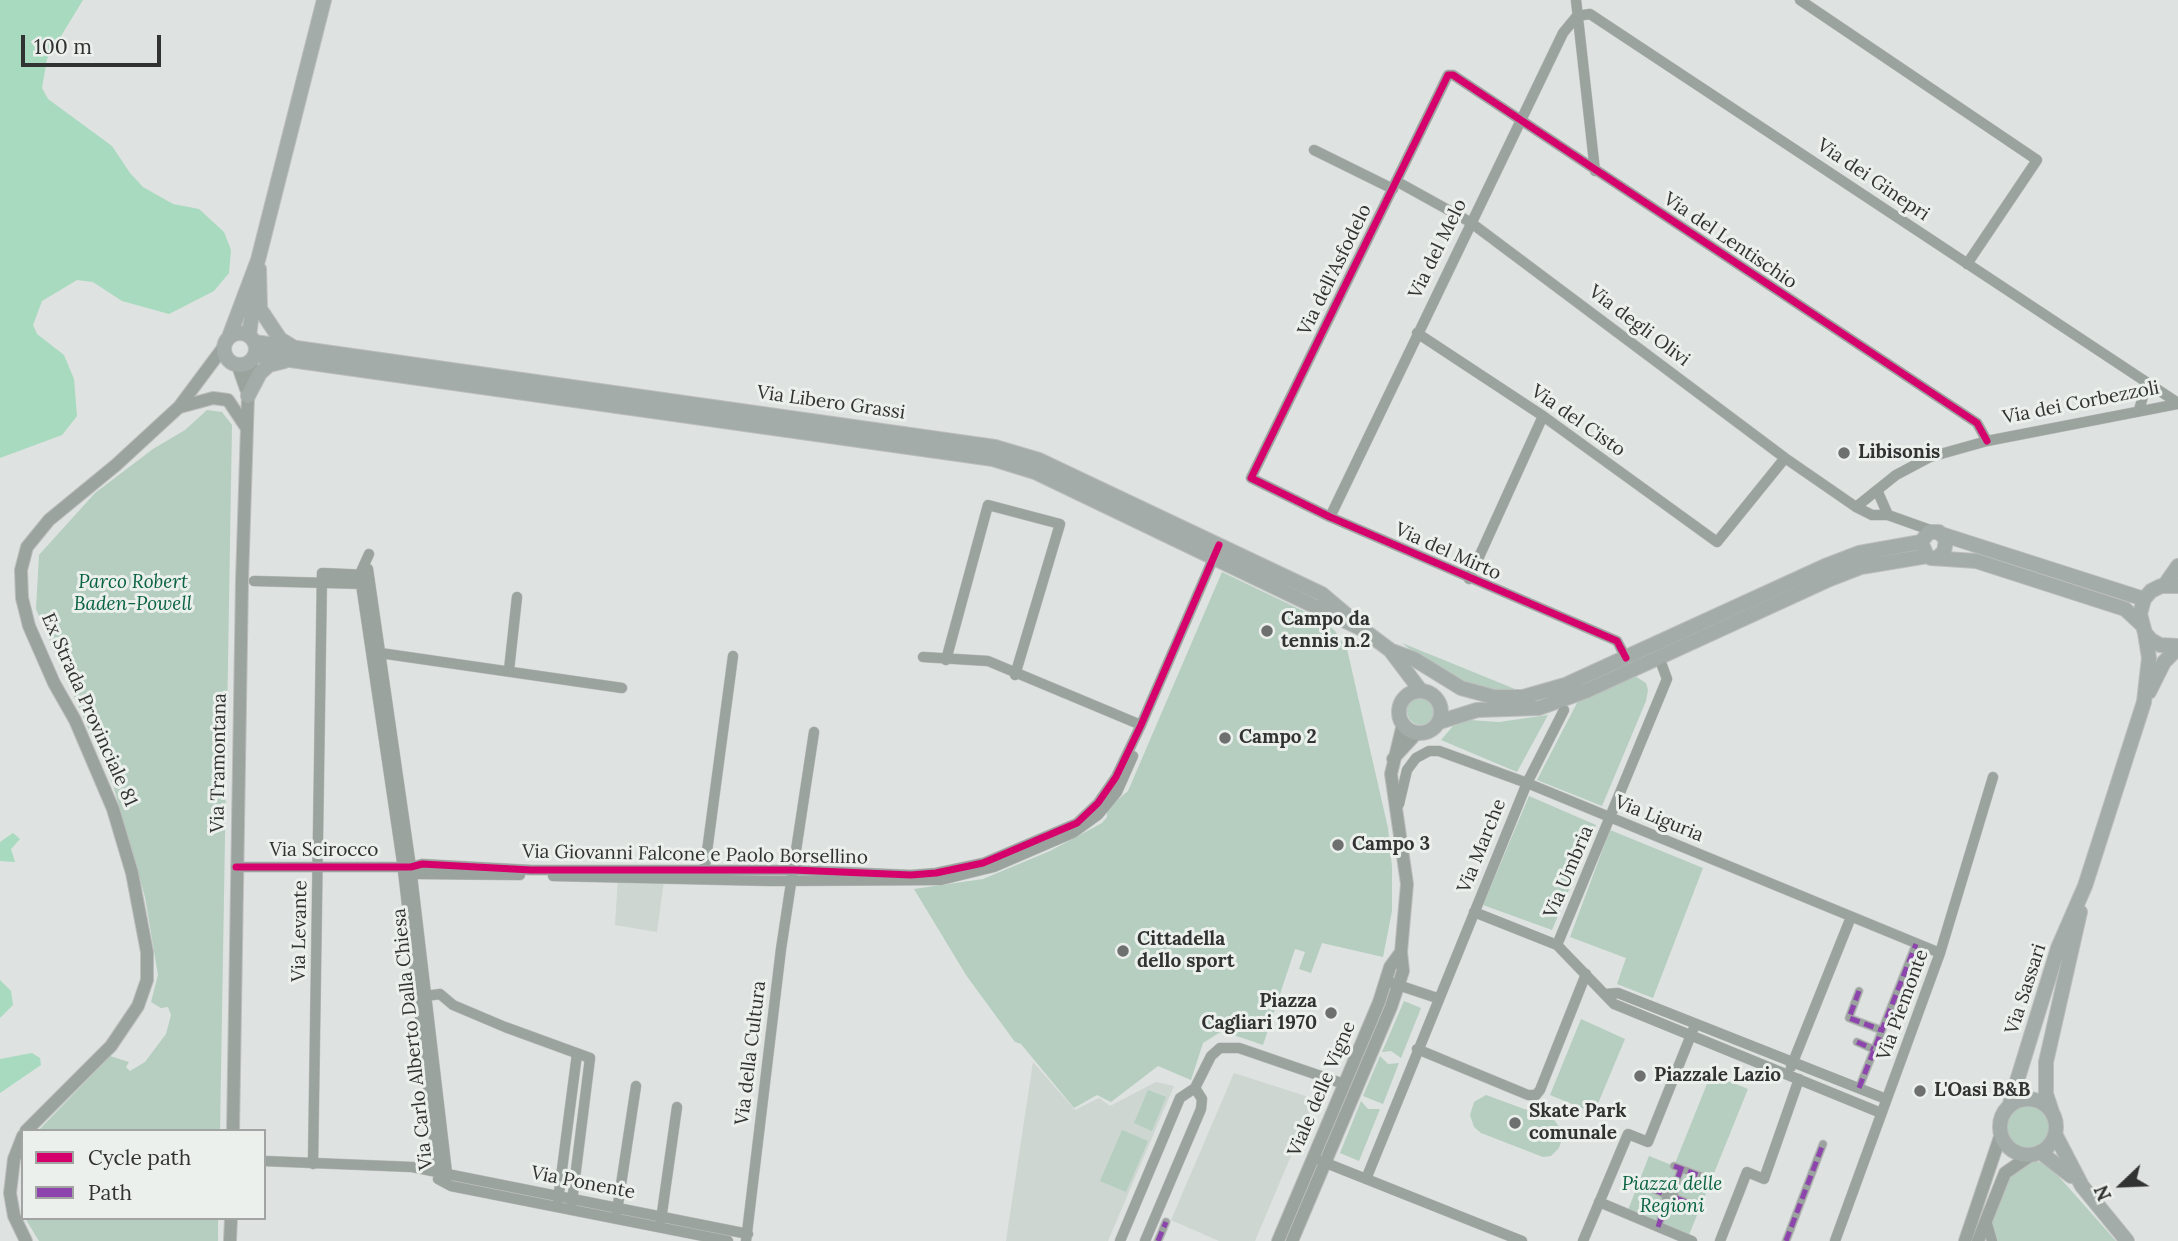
<!DOCTYPE html>
<html>
<head>
<meta charset="utf-8">
<style>
	body { margin:0 }
	#map { position:relative; width:2178px; height:1241px; overflow:hidden; background:#dee2e0; font-family:Lora,serif }
	canvas { display:block }
	.legend { position:absolute; left:21px; top:1129px; width:245px; height:91px; box-sizing:border-box; background:#ebf0ed; border:2px solid #a1a4a2; margin:0; padding:9px 12px; list-style:none; font-size:21px; color:#313332 }
	.legend li { display:flex; align-items:center; gap:14px; height:35px }
	.legend b { width:35px; border:2px solid #a1a4a2 }
	.north { position:absolute; left:2087px; top:1150px; width:70px; height:70px; -webkit-text-stroke:5px #ebf0ed; paint-order:stroke; rotate:247deg; font-size:19px; font-weight:700; line-height:28px; text-align:center; color:#313332 }
	.north::after { content:''; display:block; margin:auto; width:24px; height:32px; background:#313332; clip-path:polygon(50% 0,100% 100%,50% 72%,0 100%) }
	.scale { position:absolute; left:21px; top:35px; width:140px; height:32px; box-sizing:border-box; border:4px solid #313332; border-top:0; padding-left:9px; font-size:21px; line-height:24px; white-space:nowrap; color:#313332; -webkit-text-stroke:5px #ebf0ed; paint-order:stroke }
</style>
</head>
<body>
<div id="map">
<canvas width="2178" height="1241"></canvas>
<ul class="legend">
<li><b style="height:9px;background:#d6006c"></b>Cycle path</li>
<li><b style="height:9px;background:#8e44ad"></b>Path</li>
</ul>
<div class="north">N</div>
<div class="scale">100 m</div>
</div>
<script>
const g = document.querySelector('canvas').getContext('2d');
g.lineJoin = 'round';
function fill(path, color) {
  g.fillStyle = color;
  g.fill(path, 'evenodd');
}
function poly(rows) {
  const path = new Path2D();
  for (const r of rows) {
    if (r.length === 3) {
      path.moveTo(r[0] + r[2], r[1]);
      path.arc(r[0], r[1], r[2], 0, 2 * Math.PI);
      continue;
    }
    path.moveTo(r[0], r[1]);
    for (let i = 2; i < r.length; i += 2) path.lineTo(r[i], r[i + 1]);
  }
  return path;
}
function stroke(path, color, width, dash) {
  g.strokeStyle = color;
  g.lineWidth = width;
  g.lineCap = dash ? 'butt' : 'round';
  g.setLineDash(dash || []);
  g.stroke(path);
}
function drawText(font, color, halo, rows, align = 'center') {
  g.font = font + ' Lora,serif';
  g.lineWidth = 6;
  g.setLineDash([]);
  g.textBaseline = 'middle';
  g.strokeStyle = halo;
  g.fillStyle = color;
  for (const [text, x, y, turn = 0] of rows) {
    g.save();
    g.translate(x, y);
    g.rotate((+turn || 0) * Math.PI / 180);
    g.textAlign = isNaN(turn) ? turn : align;
    if (halo) g.strokeText(text, 0, 0);
    g.fillText(text, 0, 0);
    g.restore();
  }
}
fill(poly([
	[618,879,664,880,657,932,615,925],
	[1033,1062,1075,1110,1099,1098,1110,1106,1156,1082,1174,1086,1108,1241,1006,1241],
	[1234,1073,1315,1099,1255,1241,1219,1241,1171,1220]
]), '#cdd6d1');
fill(poly([
	[207,410,222,412,232,425,220,1131,38,1131,110,1056,129,1062,126,1067,130,1071,145,1062,166,1034,171,1015,168,1007,161,1008,151,1002,158,975,145,897,113,785,36,609,39,555,95,493,153,449,185,430],
	[1222,572,1322,620,1335,631,1347,649,1388,828,1392,867,1392,911,1383,957,1322,943,1311,973,1299,969,1305,952,1295,949,1263,1045,1222,1031,1203,1043,1191,1080,1158,1066,1111,1102,1097,1095,1074,1108,1021,1044,1015,1042,966,975,914,889,983,879,1050,851,1102,823,1107,817,1107,809,1128,791],
	[1402,643,1515,689,1494,691,1467,686,1422,659],
	[1635,676,1646,683,1648,690,1646,701,1602,806,1537,780,1578,701],
	[1421,711,14],
	[1548,715,1517,772,1441,740,1453,726,1470,720,1499,722],
	[1529,796,1596,825,1552,930,1483,905],
	[1610,830,1703,868,1653,998,1617,984,1626,958,1570,937],
	[1404,1001,1421,1008,1401,1058,1391,1051,1382,1052],
	[1581,1019,1625,1039,1594,1113,1550,1095],
	[1380,1056,1388,1064,1399,1063,1383,1104,1363,1096],
	[1711,1074,1748,1089,1689,1235,1628,1210,1649,1156,1674,1166],
	[1148,1090,1166,1097,1152,1131,1134,1123],
	[1486,1095,1554,1120,1561,1129,1562,1139,1559,1148,1551,1156,1543,1157,1481,1133,1474,1127,1470,1115,1474,1102],
	[1361,1101,1368,1109,1380,1109,1359,1161,1340,1153],
	[2028,1127,21],
	[1122,1130,1148,1141,1126,1192,1100,1181],
	[2027,1160,2044,1163,2052,1169,2116,1241,1992,1241,1989,1231,2009,1174],
	[25,1218,218,1218,218,1241,39,1241]
]), '#b5cec0');
fill(poly([
	[0,0,83,0,47,59,42,88,48,99,112,146,130,173,143,187,173,204,199,209,224,232,231,250,229,273,214,291,169,314,122,301,93,282,77,280,42,301,33,325,37,334,64,355,74,379,77,416,62,435,0,458],
	[13,833,20,839,11,849,15,862,0,861,0,842],
	[0,980,11,991,13,1005,0,1018],
	[32,1053,40,1058,41,1065,0,1093,0,1059]
]), '#a7dabf');
const pedestrian = poly([
	[1859,991,1849,1018,1881,1030],
	[1857,1042,1873,1049],
	[1859,1088,1916,944],
	[1674,1166,1711,1180],
	[1639,1183,1664,1194],
	[1673,1191,1681,1169],
	[1676,1198,1667,1201,1664,1194,1673,1191,1676,1198,1700,1208],
	[1658,1227,1667,1201],
	[1158,1241,1166,1222],
	[1786,1241,1823,1144]
]);
const minor = poly([
	[1576,0,1595,171],
	[1800,0,2037,160,1967,264],
	[1577,16,1590,14,2178,403],
	[1314,150,1393,189],
	[1396,181,1470,222,1785,458,1856,507,1872,515,1888,515,1933,531],
	[1417,333,1543,416,1717,542,1785,458],
	[2139,410,2147,383],
	[1877,490,1888,515],
	[1856,507,1896,475,1930,457,1987,441,2178,404],
	[1330,517,1563,33,1577,16],
	[369,554,360,574,361,584,402,862,438,1172,442,1181],
	[368,569,411,867,447,1173,442,1181],
	[1469,579,1543,416],
	[254,581,365,584],
	[373,652,622,688],
	[923,657,988,661,1141,725],
	[1626,658,1617,641,1330,517,1251,478,1448,75,1453,75,1977,423,1987,441],
	[946,660,988,505,1060,524,1015,675],
	[509,670,517,597],
	[1399,804,1407,770,1416,758,1429,751,1439,751,1527,783,1940,953],
	[236,867,411,867,422,864,531,870,794,870,911,875,936,873,983,863,1077,823,1098,803,1116,777,1141,725,1216,552],
	[411,867,419,874,520,875],
	[704,874,733,656],
	[553,876,771,881,941,880,994,867,1073,833,1098,815,1117,792,1133,756],
	[1474,912,1557,945,1614,1004,1881,1113],
	[1557,945,1667,679,1659,657],
	[1386,981,1437,998],
	[1606,994,1618,993,1886,1099],
	[426,996,440,994,453,1005,505,1027,590,1058,571,1210],
	[1417,1049,1528,1095,1536,1095,1540,1090,1586,974],
	[1791,1067,1851,917],
	[1195,1088,1211,1056,1220,1048,1239,1048,1344,1084],
	[264,1161,412,1167,748,1234],
	[1321,1161,1522,1241],
	[313,1164,322,573,367,575],
	[438,1179,451,1186,728,1241],
	[1366,1179,1527,783,1564,710],
	[558,1200,577,1054],
	[1599,1202,1692,1241],
	[617,1211,636,1086],
	[661,1220,677,1107],
	[1986,1220,1992,1241],
	[746,1241,781,949,814,732],
	[1120,1241,1180,1098,1195,1088],
	[1145,1241,1201,1109,1202,1099,1195,1088],
	[1583,1241,1628,1134,1648,1142,1693,1030],
	[1720,1241,1747,1172,1764,1179,1799,1079],
	[1835,1241,1940,953,1993,777]
]);
const tertiary = poly([
	[238,366,246,389],
	[180,407,213,398,228,400,246,427],
	[1393,759,1417,733],
	[26,1131,111,1046,138,1006,147,980,147,952,132,873,113,809,75,720,54,683,29,626,22,598,21,570,27,547,49,520,116,465,179,407,223,348],
	[233,1131,242,581,248,396,252,360],
	[23,1136,14,1159,10,1193,14,1216,26,1241],
	[230,1241,231,1218],
	[1278,1241,1379,1002,1390,967,1401,952],
	[1292,1241,1391,1007,1403,971,1401,952,1407,884,1391,774,1403,724],
	[1965,1241,2001,1134],
	[1978,1241,2005,1173,2031,1155]
]);
const secondary = poly([
	[259,269,260,309,280,339,293,347],
	[240,349,16],
	[249,336,254,296],
	[229,337,258,260,324,0],
	[254,342,995,447,1039,460,1322,594,1348,616],
	[255,355,993,459,1035,472,1362,629,1390,650,1421,691],
	[248,396,260,373,269,365,285,361],
	[1941,534,2144,599],
	[1938,557,1944,552,1946,540,1939,532,1929,532,1921,542,1927,556,1931,558,1976,561,2125,609,2141,624],
	[2164,586,2178,566],
	[2178,586,2161,586,2151,591,2144,599,2140,614,2145,633,2151,640,2160,645,2178,646],
	[1392,651,1414,659,1461,688,1494,697,1521,697],
	[1420,712,21],
	[2149,692,2164,662,2178,648],
	[1504,707,1523,697,1565,685,1825,566,1859,553,1921,542],
	[1439,722,1477,710,1539,708,1586,691,1830,579,1861,567,1927,556],
	[2028,1127,28],
	[2009,1107,2058,948,2085,886,2144,702,2149,658,2145,633],
	[2052,1112,2046,1094,2046,1062,2080,912],
	[2055,1134,2082,1186,2127,1241],
	[2040,1152,2071,1176]
]);
stroke(pedestrian, '#bcbebd', 9);
stroke(minor, '#bcbebd', 11);
stroke(tertiary, '#bcbebd', 14);
stroke(secondary, '#bcbebd', 16);
stroke(pedestrian, '#9ba39f', 7);
stroke(minor, '#9ba39f', 10);
stroke(tertiary, '#9ba39f', 12);
stroke(secondary, '#a3aca8', 14);
stroke(poly([
	[1859,991,1849,1018,1881,1030],
	[1857,1042,1873,1049],
	[1859,1088,1916,944],
	[1674,1166,1711,1180],
	[1639,1183,1664,1194],
	[1673,1191,1681,1169],
	[1676,1198,1700,1208],
	[1658,1227,1667,1201],
	[1158,1241,1166,1222],
	[1786,1241,1823,1144]
]), '#8e44ad', 5, [10, 5]);
stroke(poly([
	[1626,658,1617,641,1330,517,1251,478,1448,75,1453,75,1977,423,1987,441],
	[236,867,411,867,422,864,531,870,794,870,911,875,936,873,983,863,1077,823,1098,803,1116,777,1141,725,1219,545]
]), '#d6006c', 7);
for (const [x, y, r, color] of [
	[1844,453,7,"#6e706f"],
	[1267,631,7,"#6e706f"],
	[1225,738,7,"#6e706f"],
	[1338,845,7,"#6e706f"],
	[1123,951,7,"#6e706f"],
	[1331,1013,7,"#6e706f"],
	[1640,1076,7,"#6e706f"],
	[1920,1091,7,"#6e706f"],
	[1515,1123,7,"#6e706f"]
]) {
  const dot = new Path2D();
  dot.arc(x, y, r, 0, 2 * Math.PI);
  g.fillStyle = color;
  g.fill(dot);
  stroke(dot, '#ebf0ed', 2.5);
}
drawText('19px', '#313332', '#ebf0ed', [
	["Via dei Ginepri",1873,180,34],
	["Via del Lentischio",1730,241,34],
	["Via del Melo",1438,249,-64],
	["Via dell'Asfodelo",1335,270,-64],
	["Via degli Olivi",1639,326,37],
	["Via Libero Grassi",831,403,8],
	["Via dei Corbezzoli",2081,403,-11],
	["Via del Cisto",1578,421,35],
	["Via del Mirto",1448,552,24],
	["Ex Strada Provinciale 81",89,710,66],
	["Via Tramontana",219,763,-89],
	["Via Liguria",1659,819,22],
	["Via Marche",1482,846,-68],
	["Via Scirocco",324,851],
	["Via Giovanni Falcone e Paolo Borsellino",695,855,1],
	["Via Umbria",1569,872,-67],
	["Via Levante",300,931,-89],
	["Via Sassari",2026,989,-72],
	["Via Piemonte",1903,1005,-70],
	["Via Carlo Alberto Dalla Chiesa",413,1039,-96],
	["Via della Cultura",751,1053,-83],
	["Viale delle Vigne",1322,1089,-67],
	["Via Ponente",583,1183,11]
]);
drawText('bold 19px', '#313332', '#ebf0ed', [
	["Libisonis",1858,453],
	["Campo da",1281,620],
	["tennis n.2",1281,642],
	["Campo 2",1239,738],
	["Campo 3",1352,845],
	["Cittadella",1137,940],
	["dello sport",1137,962],
	["Piazza",1317,1002,"right"],
	["Cagliari 1970",1317,1024,"right"],
	["Piazzale Lazio",1654,1076],
	["L'Oasi B&B",1934,1091],
	["Skate Park",1529,1112],
	["comunale",1529,1134]
], 'left');
drawText('italic 19px', '#0a6240', '#ebf0ed', [
	["Parco Robert",133,583],
	["Baden-Powell",133,605],
	["Piazza delle",1672,1185],
	["Regioni",1672,1207]
]);
</script>
</body>
</html>
